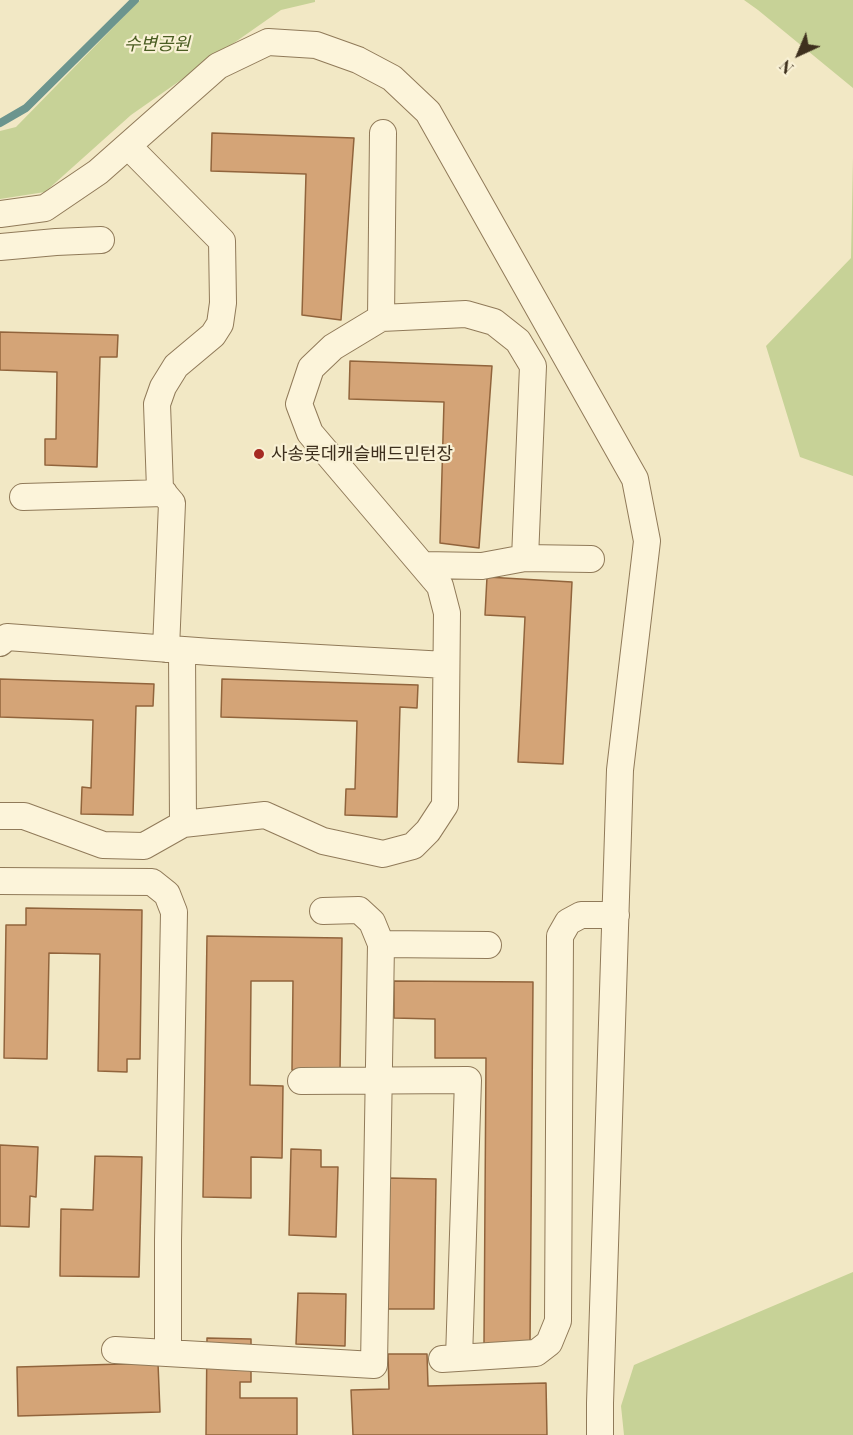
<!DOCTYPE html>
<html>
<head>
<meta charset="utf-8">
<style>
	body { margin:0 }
	#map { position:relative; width:853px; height:1435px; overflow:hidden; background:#f2e8c5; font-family:"Playfair Display",serif }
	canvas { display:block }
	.north { position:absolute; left:769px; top:24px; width:60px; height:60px; -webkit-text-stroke:4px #f9f1d5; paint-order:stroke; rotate:224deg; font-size:16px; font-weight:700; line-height:24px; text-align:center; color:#3e301e }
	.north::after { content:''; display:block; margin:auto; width:21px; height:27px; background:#3e301e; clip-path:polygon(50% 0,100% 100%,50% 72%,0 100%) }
</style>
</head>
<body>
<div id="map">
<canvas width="853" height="1435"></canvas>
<div class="north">N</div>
</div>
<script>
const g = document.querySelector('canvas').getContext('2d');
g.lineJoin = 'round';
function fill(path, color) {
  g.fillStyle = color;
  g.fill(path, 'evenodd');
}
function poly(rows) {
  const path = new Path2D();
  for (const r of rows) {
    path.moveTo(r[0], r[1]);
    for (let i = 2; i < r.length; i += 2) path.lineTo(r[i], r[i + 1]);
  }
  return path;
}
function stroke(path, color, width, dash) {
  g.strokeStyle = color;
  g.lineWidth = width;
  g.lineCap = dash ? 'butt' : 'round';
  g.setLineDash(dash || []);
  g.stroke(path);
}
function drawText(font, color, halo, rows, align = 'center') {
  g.font = font + ' "Playfair Display","Noto Sans KR",serif';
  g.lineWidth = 4.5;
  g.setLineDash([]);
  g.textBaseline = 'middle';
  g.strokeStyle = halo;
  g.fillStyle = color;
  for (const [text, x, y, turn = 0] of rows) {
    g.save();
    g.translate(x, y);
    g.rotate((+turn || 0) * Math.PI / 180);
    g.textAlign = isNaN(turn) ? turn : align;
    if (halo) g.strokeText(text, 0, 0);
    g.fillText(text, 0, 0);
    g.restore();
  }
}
fill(poly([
	[140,0,315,0,315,2,281,10,131,115,45,192,0,199,0,131,16,127],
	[744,0,853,0,853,88,758,10],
	[853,158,853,476,800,457,766,346,851,258],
	[853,1272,853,1435,624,1435,621,1406,634,1365]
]), '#c7d297');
stroke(poly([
	[0,123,26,108,135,0]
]), '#6c958e', 8);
const building = poly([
	[212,133,354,138,341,320,302,315,306,174,211,171,212,133],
	[0,332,118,335,117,357,100,357,97,467,45,465,45,439,56,439,57,372,0,370,0,332],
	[350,361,492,366,479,548,440,543,444,402,349,399,350,361],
	[487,577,572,582,563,764,518,762,525,617,485,615,487,577],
	[0,679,154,684,153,706,136,706,133,815,81,814,82,787,91,788,93,720,0,717,0,679],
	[222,679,418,685,417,708,400,707,397,817,345,815,346,789,355,789,357,721,221,717,222,679],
	[26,908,142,910,140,1059,127,1059,127,1072,98,1071,100,954,49,953,47,1059,4,1058,6,925,26,925,26,908],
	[207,936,342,938,340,1071,292,1070,293,981,251,981,250,1085,283,1086,282,1158,251,1157,251,1198,203,1197,207,936],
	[394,981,533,982,530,1344,484,1344,486,1058,435,1058,435,1019,394,1018,394,981],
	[0,1145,38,1147,36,1197,30,1196,29,1227,0,1226,0,1145],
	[291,1149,321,1150,321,1167,338,1167,336,1237,289,1235,291,1149],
	[95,1156,142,1157,139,1277,60,1276,61,1209,93,1210,95,1156],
	[389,1178,436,1179,434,1309,387,1309,389,1178],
	[298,1293,346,1294,345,1346,296,1344,298,1293],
	[207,1338,251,1339,251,1382,240,1382,240,1398,297,1398,297,1435,206,1435,207,1338],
	[388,1354,427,1354,428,1386,546,1383,547,1435,353,1435,351,1390,389,1389,388,1354],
	[158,1363,160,1412,18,1416,17,1367,158,1363]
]);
fill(building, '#d4a477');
stroke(building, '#91643c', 1.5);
const minor = poly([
	[128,146,222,241,223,303,220,324,213,335,176,366,163,387,157,404,160,489,172,503,166,649],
	[0,214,45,208,98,172,218,66,268,42,316,45,358,60,392,78,428,112,635,479,647,541,620,770,600,1403,600,1435],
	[0,247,56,242,101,240],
	[381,318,383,133],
	[23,497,164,493],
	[423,565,482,566,525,558,591,559],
	[0,643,7,637,211,652,446,665],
	[182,650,183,824],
	[0,816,24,816,103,845,144,846,183,824,265,815,323,841,383,854,413,846,428,831,445,805,447,613,440,586,310,433,299,404,311,368,333,347,381,318,466,314,494,322,518,341,533,366,525,558],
	[0,881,152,882,167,894,174,912,168,1240,168,1353],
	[323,911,359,910,372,922,381,944],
	[301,1081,468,1080,459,1358],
	[115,1350,374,1365,381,944,488,945],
	[442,1359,536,1353,549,1343,558,1321,560,936,568,922,581,915,616,915]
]);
stroke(minor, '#907a59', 28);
stroke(minor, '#fcf4da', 26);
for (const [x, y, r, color] of [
	[259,454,6,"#a52a22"]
]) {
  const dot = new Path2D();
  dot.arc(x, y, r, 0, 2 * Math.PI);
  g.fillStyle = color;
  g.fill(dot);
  stroke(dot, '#f9f1d5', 2);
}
drawText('italic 18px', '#4a5d22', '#f9f1d5', [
	["수변공원",157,44]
]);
drawText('18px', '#3e301e', '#f9f1d5', [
	["사송롯데캐슬배드민턴장",271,454]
], 'left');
</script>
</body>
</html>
